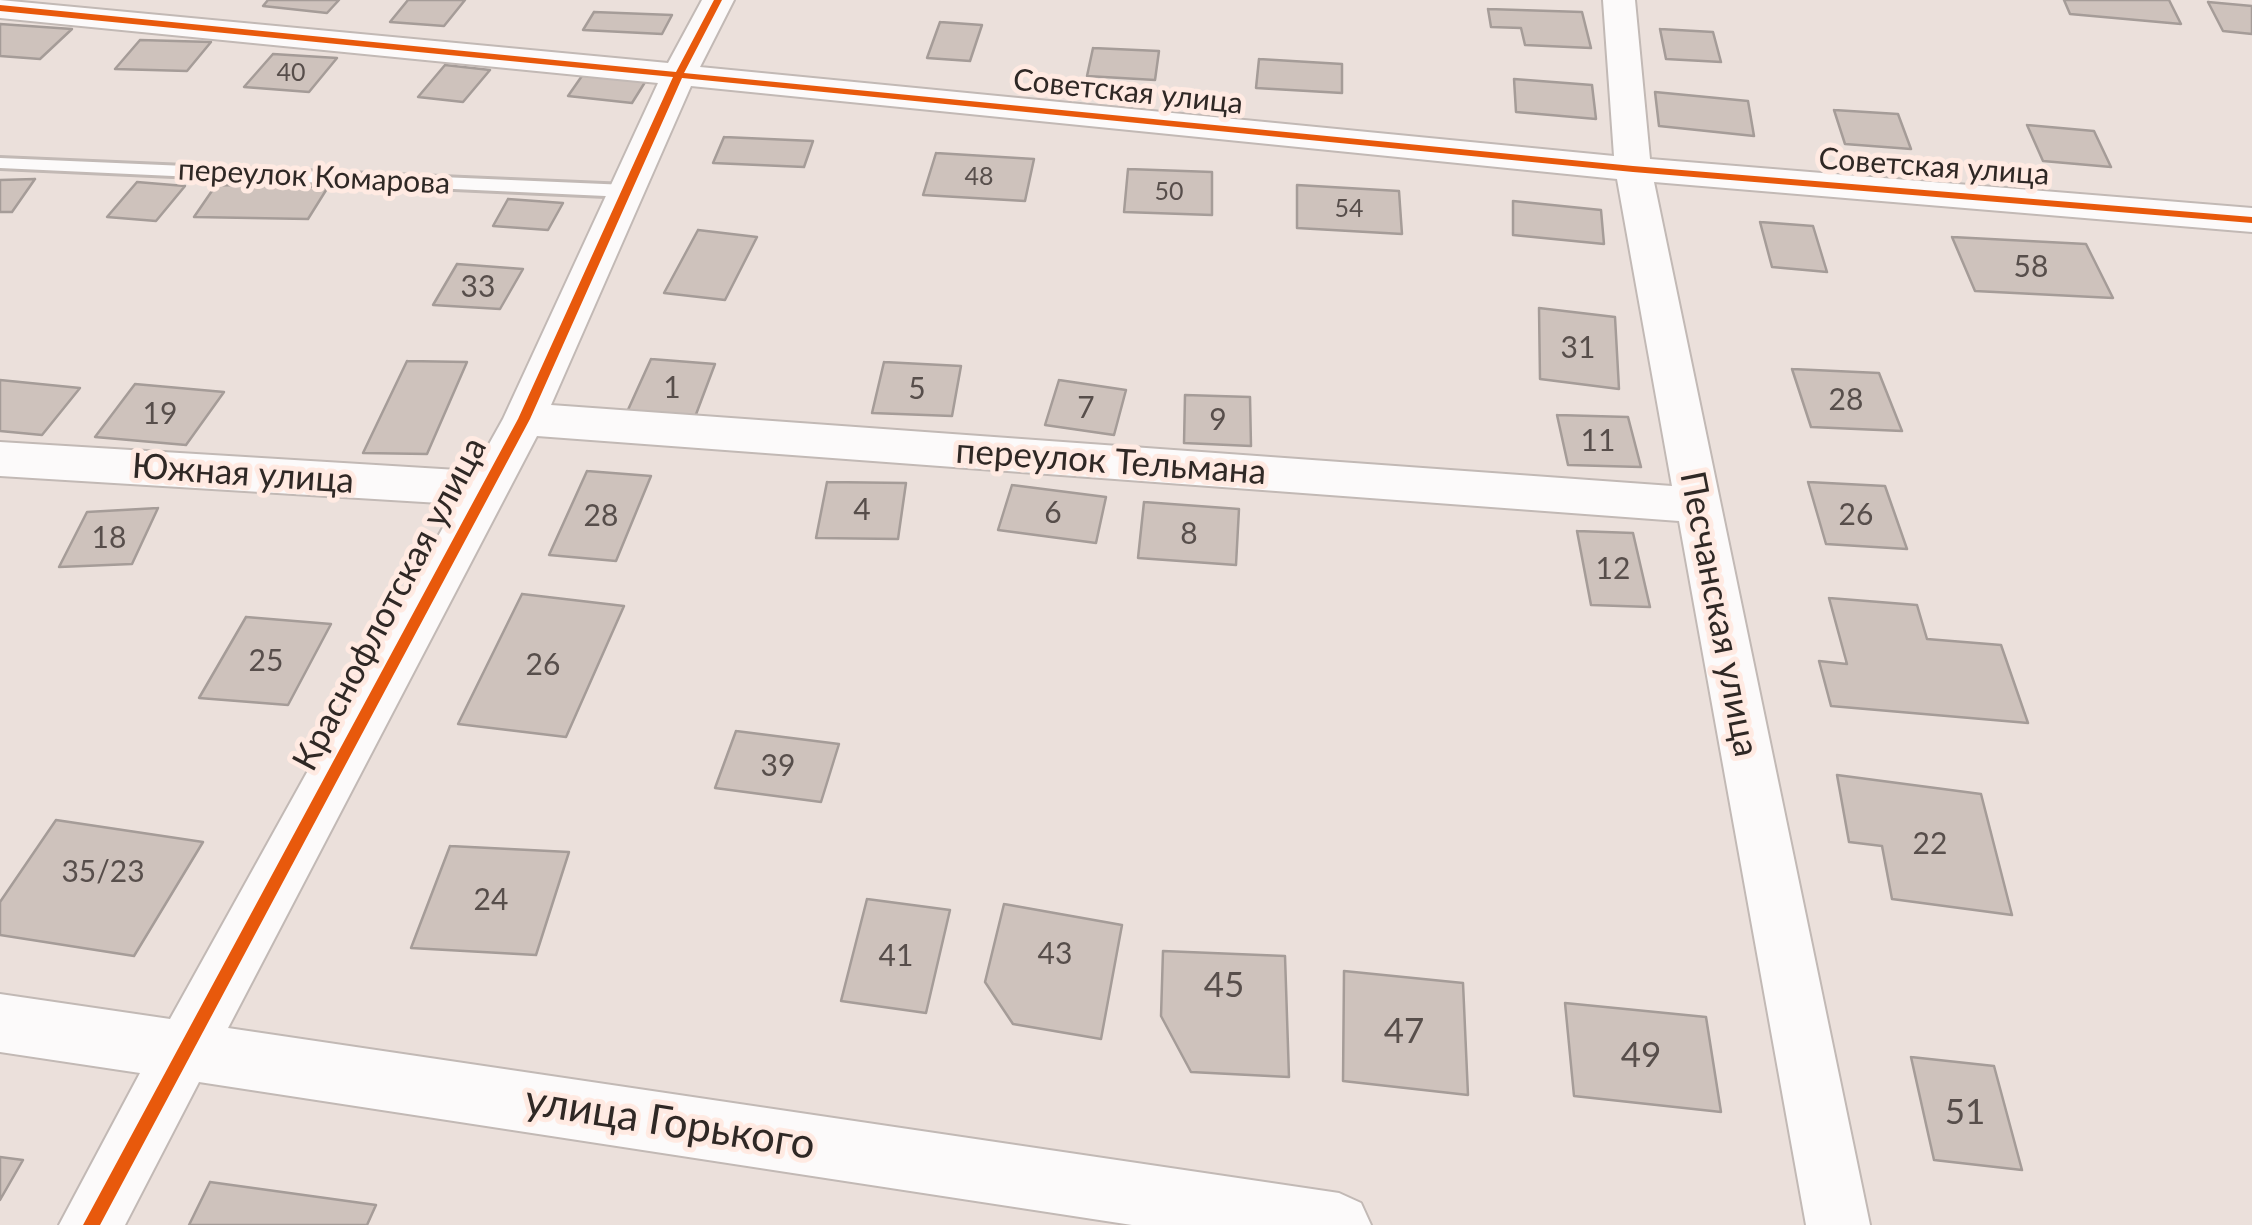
<!DOCTYPE html>
<html>
<head>
<meta charset="utf-8">
<style>
	body { margin:0 }
	canvas { display:block; background:#ebe0db }
</style>
</head>
<body>
<canvas width="2252" height="1225"></canvas>
<script>
const g = document.querySelector('canvas').getContext('2d');
g.lineJoin = 'round';
function fill(path, color) {
  g.fillStyle = color;
  g.fill(path, 'evenodd');
}
function poly(rows) {
  const path = new Path2D();
  for (const r of rows) {
    path.moveTo(r[0], r[1]);
    for (let i = 2; i < r.length; i += 2) path.lineTo(r[i], r[i + 1]);
  }
  return path;
}
function stroke(path, color, width, dash) {
  g.strokeStyle = color;
  g.lineWidth = width;
  g.lineCap = dash ? 'butt' : 'round';
  g.setLineDash(dash || []);
  g.stroke(path);
}
function drawText(font, color, halo, rows, align = 'center') {
  g.font = font + ' Lato,sans-serif';
  g.lineWidth = 10;
  g.setLineDash([]);
  g.textBaseline = 'middle';
  g.strokeStyle = halo;
  g.fillStyle = color;
  for (const [text, x, y, turn = 0] of rows) {
    g.save();
    g.translate(x, y);
    g.rotate((+turn || 0) * Math.PI / 180);
    g.textAlign = isNaN(turn) ? turn : align;
    if (halo) g.strokeText(text, 0, 0);
    g.fillText(text, 0, 0);
    g.restore();
  }
}
const building = poly([
	[268,0,339,0,327,13,263,6,268,0],
	[408,0,465,0,444,26,390,22,408,0],
	[2064,0,2169,0,2181,24,2070,14,2064,0],
	[2208,2,2252,6,2252,34,2223,31,2208,2],
	[1488,9,1582,12,1591,48,1525,45,1521,28,1491,27,1488,9],
	[594,12,672,15,662,34,583,30,594,12],
	[940,22,982,25,970,61,927,58,940,22],
	[0,24,72,29,40,59,0,56,0,24],
	[1660,29,1713,32,1721,62,1666,59,1660,29],
	[140,40,211,42,187,71,115,69,140,40],
	[1093,48,1159,51,1155,80,1087,76,1093,48],
	[273,54,337,58,309,92,244,87,273,54],
	[1259,59,1342,64,1342,93,1256,88,1259,59],
	[445,65,490,70,463,102,418,97,445,65],
	[584,73,647,79,632,103,568,96,584,73],
	[1514,79,1592,85,1596,119,1516,112,1514,79],
	[1655,92,1748,101,1754,136,1659,126,1655,92],
	[1834,110,1898,114,1911,149,1845,144,1834,110],
	[2027,125,2094,131,2111,167,2043,161,2027,125],
	[724,137,813,141,804,167,713,163,724,137],
	[936,153,1034,159,1025,201,923,195,936,153],
	[1128,169,1212,172,1212,215,1124,212,1128,169],
	[35,179,12,212,0,212,0,180,35,179],
	[137,182,185,186,156,221,107,217,137,182],
	[216,185,328,187,308,219,194,217,216,185],
	[1297,185,1399,191,1402,234,1297,228,1297,185],
	[508,199,563,203,548,230,493,226,508,199],
	[1513,201,1601,210,1604,244,1513,235,1513,201],
	[1760,222,1813,226,1827,272,1772,267,1760,222],
	[698,230,757,237,725,300,664,293,698,230],
	[1952,237,2086,244,2113,298,1975,291,1952,237],
	[457,264,523,269,500,309,433,305,457,264],
	[1539,308,1615,317,1619,389,1540,379,1539,308],
	[651,359,715,364,695,417,627,412,651,359],
	[407,361,467,362,427,454,363,453,407,361],
	[884,362,961,366,952,416,872,413,884,362],
	[1792,369,1879,373,1902,431,1811,427,1792,369],
	[0,380,80,388,42,435,0,431,0,380],
	[1059,380,1126,390,1114,435,1045,425,1059,380],
	[135,384,224,392,186,445,95,437,135,384],
	[1185,395,1250,397,1251,446,1184,443,1185,395],
	[1557,415,1628,417,1641,467,1568,465,1557,415],
	[587,471,651,476,616,561,549,555,587,471],
	[827,482,906,483,898,539,816,538,827,482],
	[1808,482,1885,486,1907,549,1826,544,1808,482],
	[1012,485,1106,497,1096,543,998,530,1012,485],
	[1144,502,1239,509,1236,565,1138,558,1144,502],
	[158,508,132,564,59,567,87,512,158,508],
	[1577,531,1633,533,1650,607,1591,605,1577,531],
	[522,594,624,606,566,737,458,724,522,594],
	[1829,598,1917,605,1927,639,2001,645,2028,723,1831,706,1819,661,1847,664,1829,598],
	[246,617,331,624,288,705,199,698,246,617],
	[736,731,839,744,821,802,715,788,736,731],
	[1837,775,1981,794,2012,915,1892,899,1882,846,1849,842,1837,775],
	[56,820,203,842,134,956,0,935,0,902,56,820],
	[450,846,569,852,536,955,411,948,450,846],
	[867,899,950,910,926,1013,841,1001,867,899],
	[1004,904,1122,925,1101,1039,1013,1024,985,982,1004,904],
	[1163,951,1285,956,1289,1077,1191,1072,1161,1016,1163,951],
	[1344,971,1463,983,1468,1095,1343,1081,1344,971],
	[1565,1003,1706,1017,1721,1112,1574,1096,1565,1003],
	[1911,1057,1994,1066,2022,1170,1934,1160,1911,1057],
	[0,1157,23,1160,0,1200,0,1157],
	[210,1182,376,1205,367,1225,189,1225,210,1182]
]);
fill(building, '#cec2bc');
stroke(building, '#a59c98', 2.5);
const service = poly([
	[0,158,627,185,636,191,627,197,0,168,0,158]
]);
const minor = poly([
	[0,0,668,63,702,0,734,0,700,67,1614,156,1603,0,1635,0,1650,159,2252,208,2252,232,1654,182,1870,1225,1806,1225,1679,521,537,436,228,1028,1339,1193,1361,1203,1371,1225,1132,1225,199,1082,125,1225,59,1225,140,1073,0,1052,0,994,170,1019,456,504,0,476,0,442,474,471,503,419,658,83,0,18,0,0],
	[691,86,1617,179,1672,486,551,405,691,86]
]);
stroke(service, '#c2b9b5', 6);
stroke(minor, '#c2b9b5', 4);
fill(service, '#fcfafa');
fill(minor, '#fcfafa');
fill(poly([
	[714,0,722,0,684,73,1633,166,2252,217,2252,223,1633,172,682,78,530,419,100,1225,83,1225,518,419,673,77,0,11,0,5,676,72,714,0]
]), '#e8590c');
drawText('25px', '#574e4b', null, [
	["40",291,73],
	["48",979,177],
	["50",1169,192],
	["54",1349,209]
]);
drawText('30px', '#2f2825', '#ffeae2', [
	["Советская улица",1128,92,6],
	["Советская улица",1934,167,4],
	["переулок Комарова",314,177,3]
]);
drawText('30px', '#574e4b', null, [
	["58",2031,267],
	["33",478,287],
	["31",1578,348],
	["1",672,388],
	["5",917,389],
	["28",1846,400],
	["7",1086,408],
	["19",160,414],
	["9",1218,420],
	["11",1598,441],
	["4",862,510],
	["6",1053,513],
	["26",1856,515],
	["28",601,516],
	["8",1189,534],
	["18",109,538],
	["12",1613,569],
	["25",266,661],
	["26",543,665],
	["39",778,766],
	["22",1930,844],
	["35/23",103,872],
	["24",491,900],
	["43",1055,954],
	["41",896,956]
]);
drawText('35px', '#2f2825', '#ffeae2', [
	["переулок Тельмана",1111,462,4],
	["Южная улица",243,474,4],
	["Краснофлотская улица",390,604,-62],
	["Песчанская улица",1719,614,79]
]);
drawText('35px', '#574e4b', null, [
	["45",1224,986],
	["47",1404,1032],
	["49",1641,1056],
	["51",1965,1113]
]);
drawText('42px', '#2f2825', '#ffeae2', [
	["улица Горького",670,1123,9]
]);
</script>
</body>
</html>
